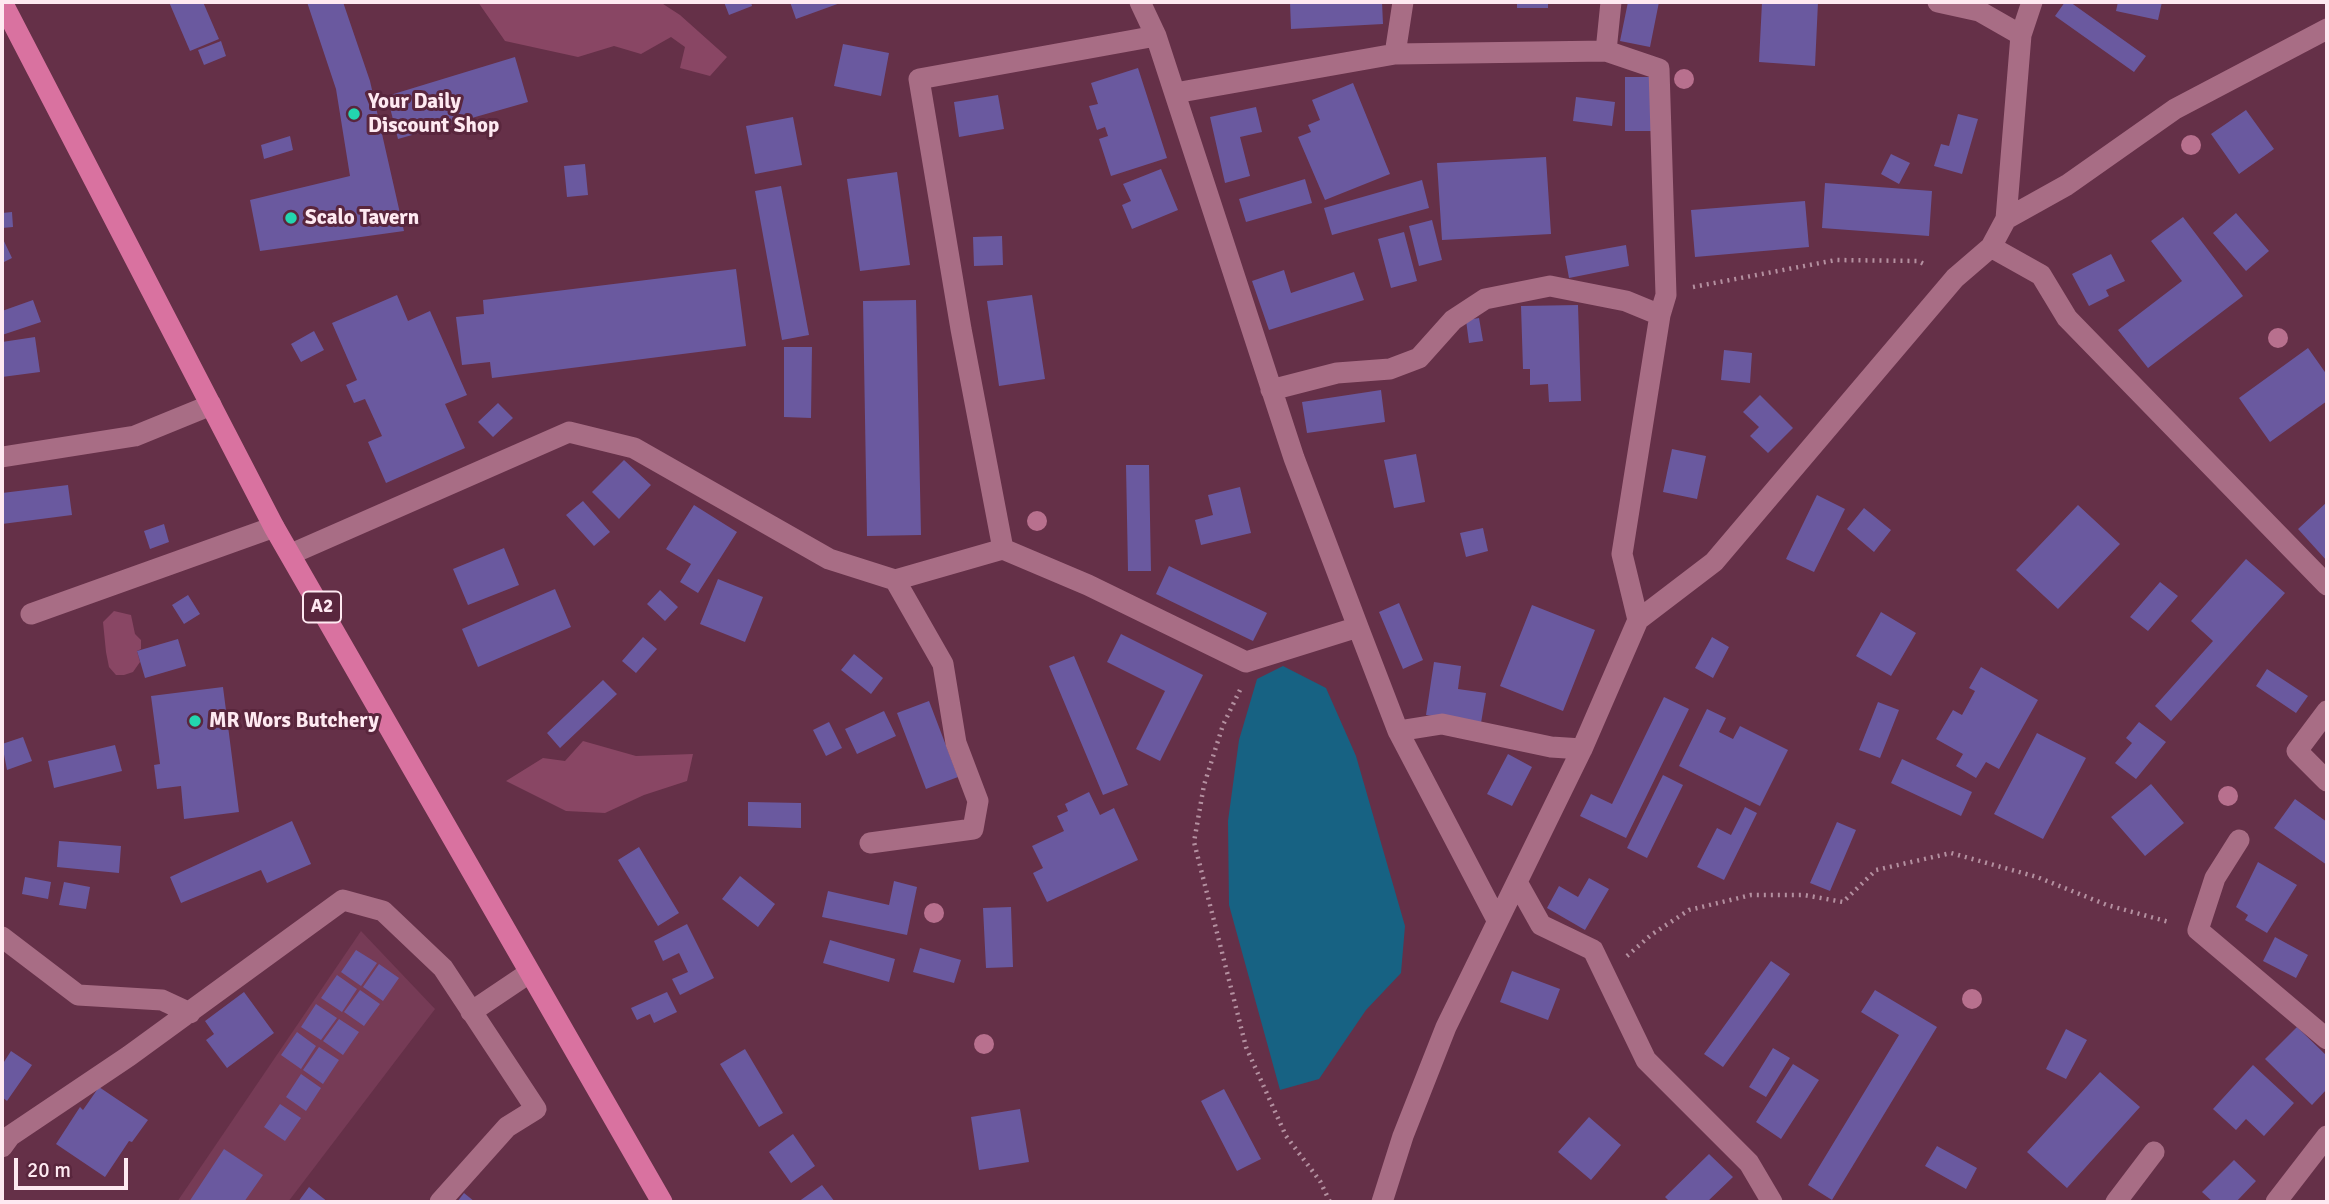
<!DOCTYPE html>
<html>
<head>
<meta charset="utf-8">
<style>
	body { margin:0 }
	#map { position:relative; width:2329px; height:1204px; overflow:hidden; background:#653048; font-family:Signika,sans-serif }
	canvas { display:block }
	.frame { position:absolute; inset:0; border:4px solid #fee9f1; pointer-events:none }
	.scale { position:absolute; left:14px; top:1158px; width:114px; height:32px; box-sizing:border-box; border:4px solid #fee9f1; border-top:0; padding-left:9px; font-size:21px; line-height:24px; white-space:nowrap; color:#fee9f1; -webkit-text-stroke:5px #59263d; paint-order:stroke }
</style>
</head>
<body>
<div id="map">
<canvas width="2329" height="1204"></canvas>
<div class="frame"></div>
<div class="scale">20 m</div>
</div>
<script>
const g = document.querySelector('canvas').getContext('2d');
g.lineJoin = 'round';
function fill(path, color) {
  g.fillStyle = color;
  g.fill(path, 'evenodd');
}
function poly(rows) {
  const path = new Path2D();
  for (const r of rows) {
    path.moveTo(r[0], r[1]);
    for (let i = 2; i < r.length; i += 2) path.lineTo(r[i], r[i + 1]);
  }
  return path;
}
function stroke(path, color, width, dash) {
  g.strokeStyle = color;
  g.lineWidth = width;
  g.lineCap = dash ? 'butt' : 'round';
  g.setLineDash(dash || []);
  g.stroke(path);
}
function drawText(font, color, halo, rows, align = 'center') {
  g.font = font + ' Signika,sans-serif';
  g.lineWidth = 6;
  g.setLineDash([]);
  g.textBaseline = 'middle';
  g.strokeStyle = halo;
  g.fillStyle = color;
  for (const [text, x, y, turn = 0] of rows) {
    g.save();
    g.translate(x, y);
    g.rotate((+turn || 0) * Math.PI / 180);
    g.textAlign = isNaN(turn) ? turn : align;
    if (halo) g.strokeText(text, 0, 0);
    g.fillText(text, 0, 0);
    g.restore();
  }
}
fill(poly([
	[361,931,435,1009,288,1202,177,1202]
]), '#763b56');
fill(poly([
	[478,2,660,2,680,15,727,57,710,76,680,68,685,47,671,37,641,54,614,46,578,57,505,41],
	[114,611,131,615,135,634,141,640,141,649,137,651,140,662,133,672,124,675,116,675,109,667,106,652,103,622],
	[583,741,636,756,693,754,687,781,644,795,605,813,566,811,506,781,543,758,565,761]
]), '#894664');
fill(poly([
	[1283,666,1326,688,1356,756,1405,926,1401,973,1366,1010,1319,1079,1280,1090,1229,905,1228,821,1239,740,1257,679]
]), '#176283');
fill(poly([
	[169,2,203,2,219,39,190,51],
	[307,2,343,2,370,81,404,231,260,251,250,200,350,176,336,89],
	[724,2,751,2,752,6,729,15],
	[790,2,843,2,796,19],
	[1290,2,1382,2,1383,24,1291,29],
	[1517,2,1548,2,1548,8,1517,8],
	[1628,2,1659,2,1650,47,1620,41],
	[1762,2,1818,2,1815,66,1759,62],
	[2065,2,2070,2,2146,56,2134,72,2055,16],
	[2118,2,2162,2,2158,20,2116,11],
	[221,41,226,56,204,65,198,50],
	[843,44,889,53,881,96,834,86],
	[515,57,528,102,398,139,387,96],
	[1138,68,1167,158,1111,176,1099,139,1108,136,1105,127,1097,130,1089,106,1098,104,1091,83],
	[1625,77,1651,77,1651,131,1625,131],
	[1353,83,1390,174,1325,200,1298,137,1311,132,1308,125,1320,120,1312,100],
	[998,95,1004,129,959,137,954,102],
	[1576,97,1615,102,1612,126,1573,121],
	[1256,107,1262,132,1240,137,1250,176,1225,183,1210,117],
	[2246,110,2274,149,2239,174,2211,134],
	[1958,114,1978,119,1962,174,1934,166,1941,144,1949,146],
	[793,117,802,165,755,174,746,126],
	[290,136,293,150,264,159,261,145],
	[1891,154,1910,163,1899,184,1881,174],
	[1546,157,1551,234,1442,240,1437,163],
	[585,164,588,195,567,197,564,166],
	[1161,169,1178,210,1132,229,1122,205,1131,201,1123,184],
	[897,172,910,265,860,271,847,179],
	[1305,179,1312,203,1246,222,1239,199],
	[1422,180,1429,208,1332,235,1324,208],
	[1825,183,1932,191,1929,236,1822,228],
	[781,186,809,335,782,340,755,191],
	[1805,201,1809,247,1695,257,1691,210],
	[12,212,13,227,2,228,2,213],
	[2236,213,2269,251,2246,271,2213,233],
	[2183,217,2243,296,2148,368,2118,330,2182,281,2151,241],
	[1432,220,1442,260,1419,266,1409,226],
	[1404,232,1417,281,1391,288,1378,239],
	[1002,236,1003,265,974,266,973,237],
	[2,237,12,258,2,263],
	[1626,245,1629,266,1569,278,1565,256],
	[2111,254,2125,281,2106,290,2109,296,2089,306,2072,274],
	[736,269,746,346,492,378,490,362,462,365,456,317,484,314,483,300],
	[1284,270,1291,293,1354,272,1364,300,1269,330,1252,281],
	[397,295,408,321,430,311,467,395,445,404,465,448,386,483,368,442,382,436,365,399,354,403,346,385,357,380,332,323],
	[1032,295,1045,379,999,386,987,301],
	[33,300,41,322,2,335,2,311],
	[916,300,921,535,867,536,863,301],
	[1578,305,1581,401,1549,402,1548,384,1530,385,1530,369,1523,369,1521,306],
	[1479,318,1483,341,1469,343,1466,320],
	[314,331,324,350,301,362,291,344],
	[35,337,40,372,2,377,2,342],
	[784,347,812,347,811,418,784,417],
	[2308,348,2327,375,2327,401,2270,442,2239,398],
	[1724,350,1752,353,1750,383,1721,380],
	[1381,390,1385,422,1307,433,1302,402],
	[1760,395,1793,428,1768,453,1750,436,1759,427,1743,412],
	[498,403,513,418,493,437,478,422],
	[1672,449,1706,456,1697,499,1663,492],
	[1416,454,1425,502,1394,508,1384,460],
	[624,460,651,485,619,519,592,492],
	[1126,465,1149,465,1151,571,1128,571],
	[68,485,72,515,2,524,2,493],
	[1240,487,1251,533,1201,545,1195,520,1213,515,1208,495],
	[1817,495,1845,509,1814,572,1786,559],
	[583,501,610,532,594,546,566,515],
	[2327,502,2327,561,2298,529],
	[694,505,737,532,698,593,680,582,691,564,666,549],
	[2078,505,2120,544,2058,609,2016,570],
	[1864,508,1891,530,1874,552,1847,529],
	[164,524,169,542,150,549,144,531],
	[1483,528,1488,551,1466,557,1460,533],
	[504,548,519,585,468,605,453,569],
	[2246,559,2285,593,2171,721,2155,706,2213,641,2191,621],
	[1169,566,1267,613,1253,641,1156,594],
	[718,579,763,597,745,642,700,624],
	[2160,582,2178,596,2148,631,2130,617],
	[555,589,571,627,478,667,462,629],
	[660,590,678,607,665,621,647,604],
	[188,595,200,614,184,624,172,605],
	[1399,603,1423,660,1403,669,1379,612],
	[1532,605,1595,630,1563,711,1500,686],
	[1881,612,1916,633,1891,676,1856,656],
	[1121,634,1203,675,1160,761,1136,749,1165,691,1107,662],
	[643,637,657,649,636,673,622,661],
	[1712,637,1729,647,1713,678,1695,668],
	[178,639,186,666,145,678,137,651],
	[854,654,883,678,871,694,841,670],
	[1074,656,1128,785,1103,795,1049,666],
	[1434,662,1461,666,1458,689,1486,693,1481,723,1426,715],
	[1981,667,2038,700,1999,769,1986,762,1976,778,1956,766,1963,754,1936,739,1953,710,1962,715,1975,691,1969,688],
	[2267,669,2308,696,2296,713,2256,686],
	[603,680,617,694,560,748,547,733],
	[223,687,239,812,184,819,181,786,157,789,154,765,160,764,151,696],
	[1664,697,1689,709,1626,838,1580,816,1591,794,1612,804],
	[929,701,958,777,926,789,897,713],
	[1878,702,1899,710,1880,758,1859,750],
	[1707,709,1726,718,1719,732,1733,739,1740,726,1788,750,1760,806,1679,766],
	[884,711,896,736,857,754,845,729],
	[829,722,842,748,826,756,813,730],
	[2139,722,2166,742,2136,779,2115,763,2132,743,2126,738],
	[2037,733,2086,758,2043,839,1994,814],
	[23,737,32,761,7,770,2,744],
	[115,745,122,771,54,788,48,761],
	[1508,754,1532,767,1512,806,1487,794],
	[1902,759,1972,792,1961,816,1891,783],
	[1663,775,1683,785,1647,858,1627,848],
	[2151,784,2184,823,2145,856,2111,817],
	[1089,792,1100,815,1114,808,1138,860,1047,902,1033,873,1043,868,1032,846,1064,831,1057,816,1068,811,1065,804],
	[2295,799,2327,822,2327,865,2274,828],
	[748,802,801,803,801,828,748,826],
	[1745,807,1757,813,1724,880,1697,867,1717,828,1731,835],
	[292,821,311,864,267,883,261,870,181,903,170,877],
	[1837,822,1856,830,1830,891,1810,883],
	[59,841,121,846,119,873,57,867],
	[639,847,679,913,658,926,618,860],
	[2258,862,2297,885,2267,933,2245,920,2248,915,2236,907],
	[740,876,775,904,758,927,722,899],
	[25,877,51,882,48,899,22,894],
	[1589,878,1609,889,1585,930,1547,908,1559,886,1578,897],
	[894,881,917,887,907,935,822,917,828,891,889,905],
	[64,882,90,887,86,909,59,905],
	[1011,907,1013,967,986,968,983,908],
	[687,924,714,978,680,995,672,979,688,972,679,953,663,961,654,941],
	[2275,937,2308,955,2296,978,2263,961],
	[830,940,895,959,889,982,823,963],
	[920,948,961,960,954,983,913,972],
	[356,950,377,963,361,986,341,972],
	[1771,961,1790,974,1723,1067,1704,1054],
	[379,964,399,978,383,1001,363,987],
	[1512,971,1560,989,1548,1020,1500,1002],
	[337,975,357,989,342,1012,321,998],
	[360,990,380,1004,364,1026,344,1012],
	[1875,990,1937,1027,1832,1200,1808,1185,1899,1035,1861,1012],
	[244,992,274,1033,227,1068,206,1040,214,1034,205,1021],
	[667,992,677,1012,654,1023,650,1014,637,1020,631,1008],
	[316,1004,337,1018,321,1040,301,1027],
	[339,1019,359,1032,343,1055,323,1041],
	[2297,1027,2327,1056,2327,1089,2312,1105,2265,1059],
	[2066,1029,2087,1040,2066,1079,2046,1069],
	[297,1032,316,1046,301,1069,281,1055],
	[319,1047,339,1060,323,1084,303,1070],
	[1773,1048,1790,1058,1766,1097,1749,1087],
	[745,1049,783,1113,759,1127,720,1064],
	[11,1051,32,1065,7,1101,2,1097,2,1065],
	[1793,1064,1819,1080,1781,1139,1756,1122],
	[2253,1065,2294,1103,2264,1136,2246,1119,2236,1130,2213,1109],
	[2100,1072,2140,1107,2067,1188,2027,1152],
	[301,1074,321,1088,306,1111,286,1097],
	[99,1087,148,1120,132,1142,129,1141,105,1177,56,1144,80,1107,83,1110],
	[1224,1089,1261,1159,1237,1171,1201,1101],
	[280,1104,301,1118,285,1141,264,1127],
	[1020,1109,1029,1162,979,1170,971,1117],
	[1589,1117,1621,1145,1591,1180,1558,1152],
	[793,1134,815,1166,791,1183,769,1152],
	[1937,1146,1977,1168,1966,1189,1925,1166],
	[224,1149,263,1175,244,1202,189,1202],
	[1709,1154,1733,1177,1707,1202,1670,1202,1665,1197],
	[2234,1160,2256,1181,2236,1202,2213,1202,2202,1192],
	[822,1185,835,1202,798,1202],
	[309,1187,328,1202,298,1202],
	[464,1193,475,1202,457,1202]
]), '#6a599f');
stroke(poly([
	[1693,287,1836,260,1918,261,1926,265],
	[1240,690,1223,725,1204,785,1194,842,1246,1047,1286,1136,1320,1181,1330,1202],
	[1627,956,1651,935,1689,910,1751,895,1804,895,1843,902,1876,870,1951,853,2037,877,2107,905,2169,922]
]), '#b490a0', 4.5, [2, 5]);
stroke(poly([
	[1611,2,1606,51,1659,69,1666,295,1660,315,1622,554,1638,620],
	[1938,2,1979,11,2021,35],
	[1395,54,1403,2],
	[1175,93,1395,54,1606,51],
	[2006,219,2021,35,2032,2],
	[1991,247,2041,275,2067,318,2327,585],
	[1271,390,1337,373,1390,369,1419,358,1453,320,1485,299,1550,286,1626,301,1660,315],
	[2,457,135,436,211,405],
	[1003,549,961,329,919,79,1156,36],
	[291,554,569,432,634,448,829,559,895,580,1003,549,1088,585,1246,662,1358,627,1294,458,1156,36,1140,2],
	[31,614,274,527],
	[1358,627,1398,731,1497,920],
	[2327,711,2297,751,2327,781],
	[1398,731,1442,724,1551,747,1582,749],
	[2239,840,2215,878,2198,930,2327,1039],
	[870,843,973,829,978,801,956,743,943,664,895,580],
	[1518,884,1541,925,1593,950,1646,1060,1749,1163,1772,1202],
	[2,937,78,995,162,1000,190,1013],
	[471,1012,529,973],
	[2,1147,10,1136,129,1056,343,900,383,911,443,968,536,1109,507,1127,440,1202],
	[1382,1202,1403,1136,1446,1027,1582,749,1638,620,1714,562,1955,278,1991,247,2006,219,2067,185,2175,109,2327,29],
	[2116,1202,2154,1152],
	[2276,1202,2327,1136]
]), '#a86d85', 21);
stroke(poly([
	[2,2,274,527,662,1202]
]), '#d972a0', 21);
g.fillStyle = '#b8708e';
for (const [x, y] of [
	[1684,79],
	[2191,145],
	[2278,338],
	[1037,521],
	[2228,796],
	[934,913],
	[1972,999],
	[984,1044]
]) {
  g.beginPath();
  g.arc(x, y, 10, 0, 2 * Math.PI);
  g.fill();
}
for (const [x, y, r, color] of [
	[354,114,7,"#23d5af"],
	[291,218,7,"#23d5af"],
	[195,721,7,"#23d5af"]
]) {
  const dot = new Path2D();
  dot.arc(x, y, r, 0, 2 * Math.PI);
  g.fillStyle = color;
  g.fill(dot);
  stroke(dot, '#59263d', 2.5);
}
for (const [x, y, w] of [
	[322,607,38]
]) {
  const box = new Path2D();
  box.roundRect(x - w / 2, y - 15.5, w, 31, 5);
  g.fillStyle = '#59263d';
  g.fill(box);
  stroke(box, '#fee9f1', 2);
}
drawText('bold 19px', '#fee9f1', null, [
	["A2",322,607]
]);
drawText('bold 21px', '#fee9f1', '#59263d', [
	["Your Daily",368,102],
	["Discount Shop",368,126],
	["Scalo Tavern",305,218],
	["MR Wors Butchery",209,721]
], 'left');
</script>
</body>
</html>
